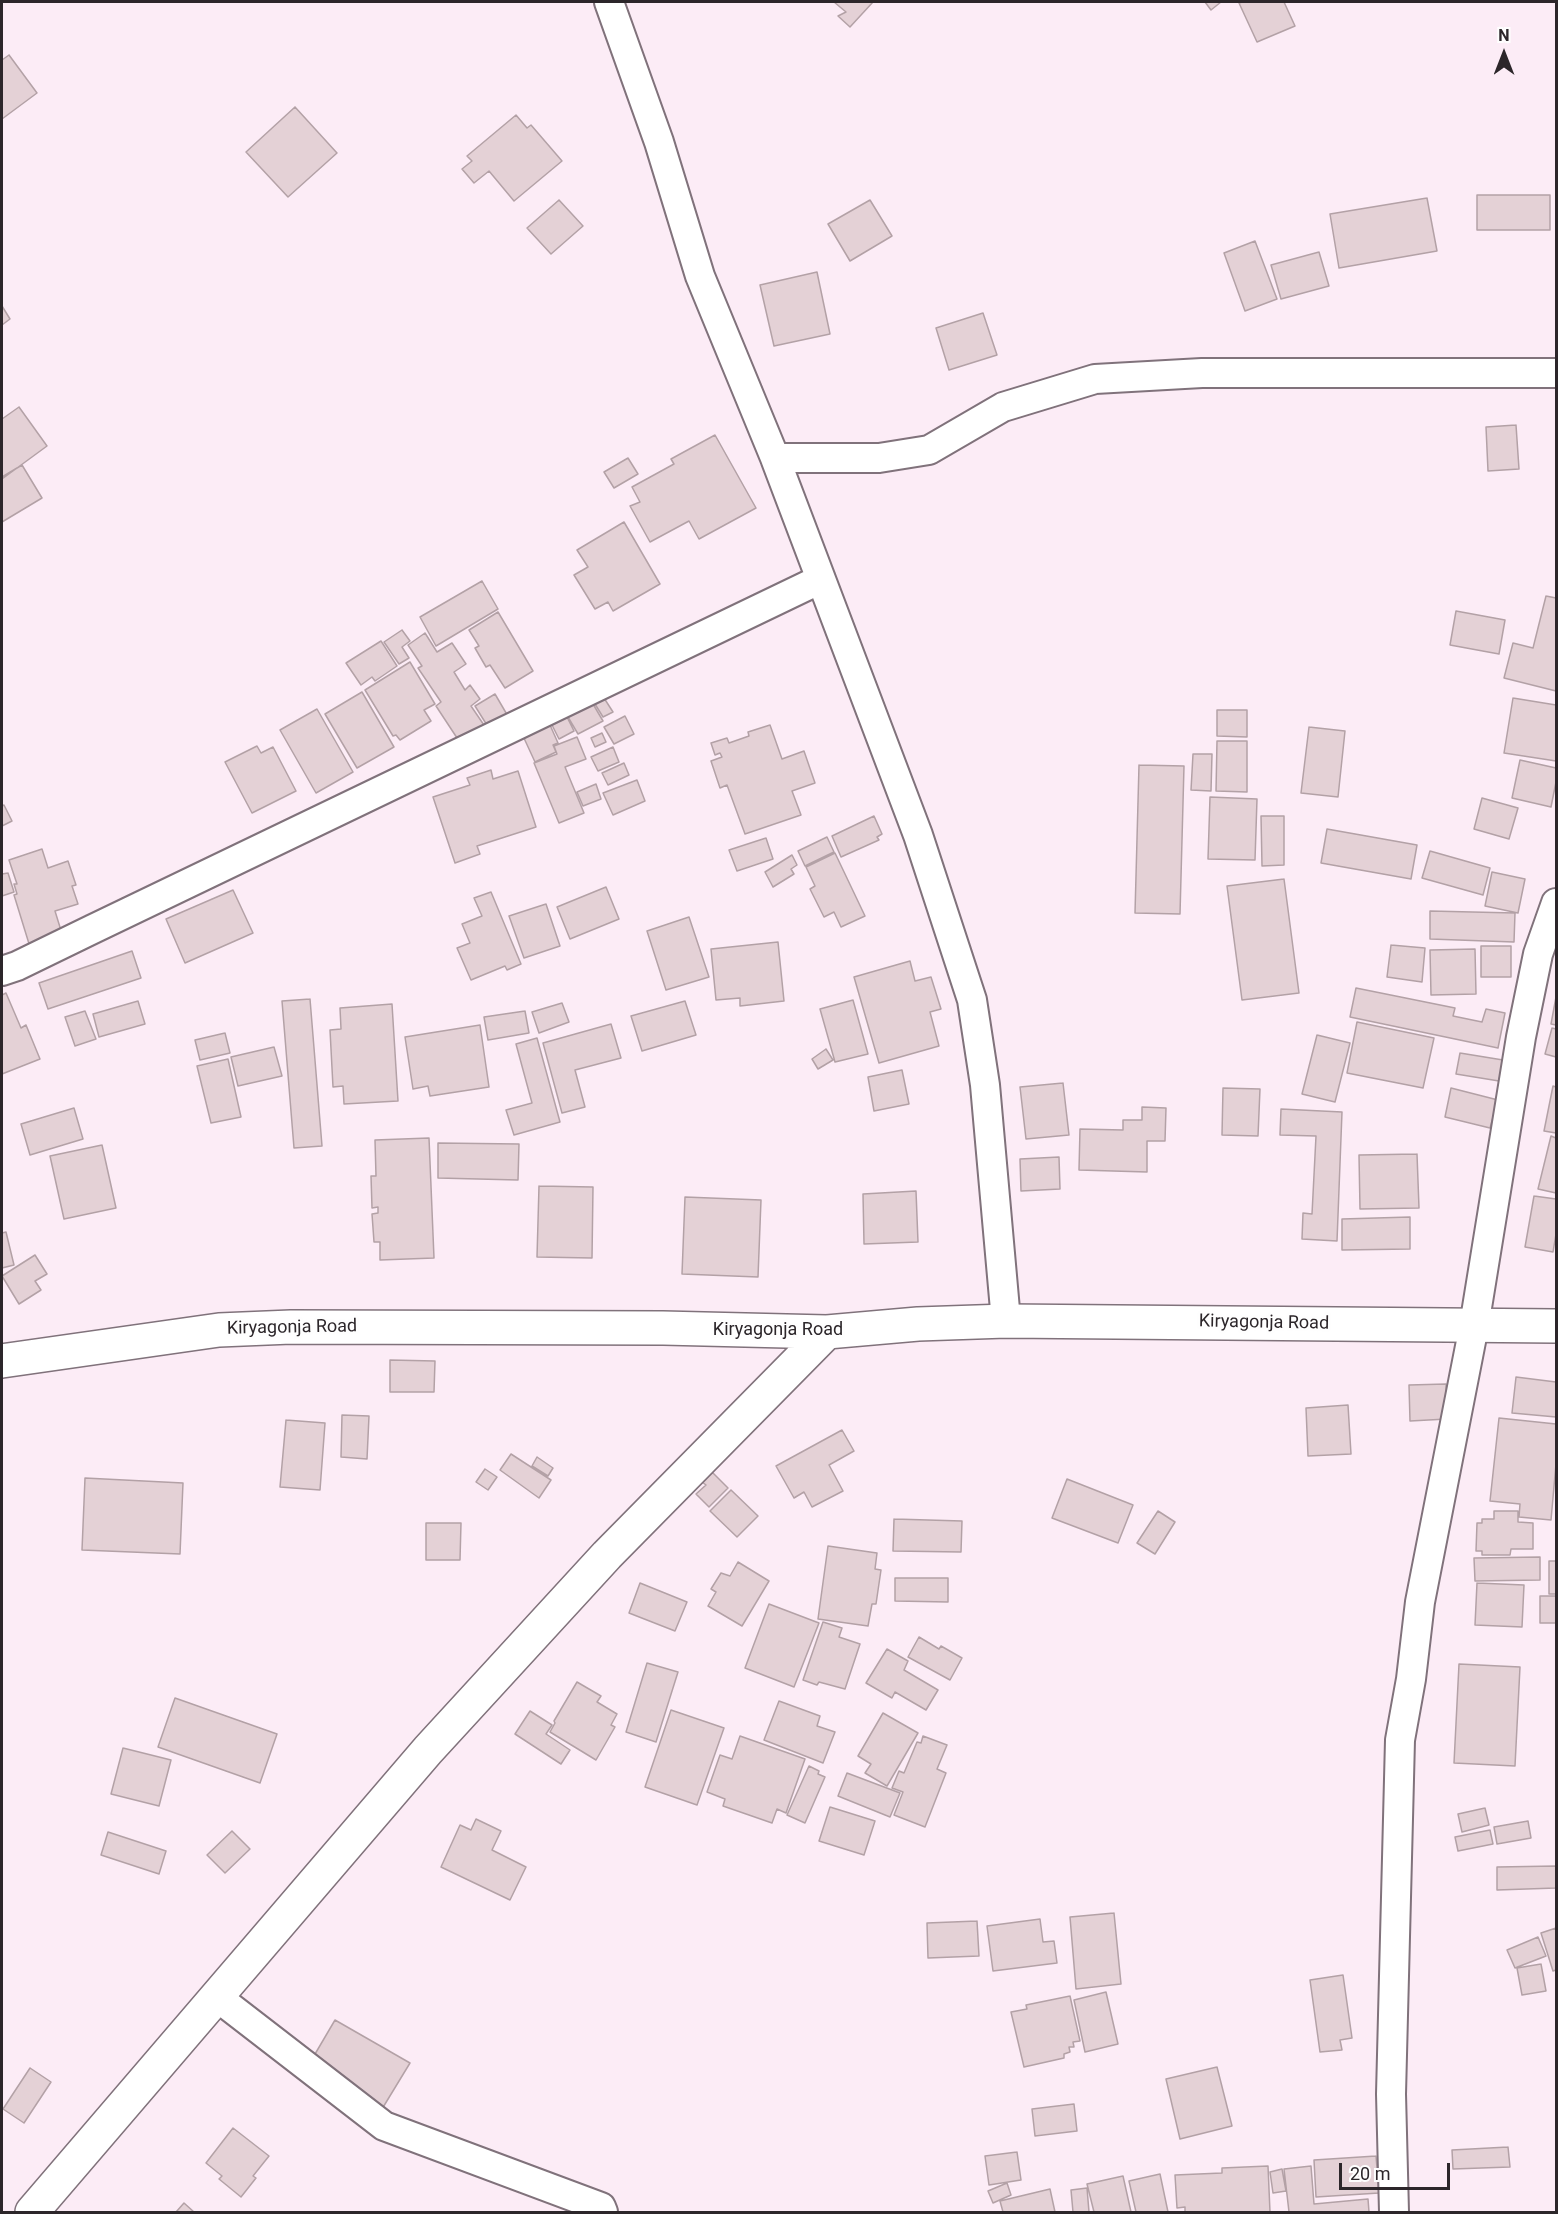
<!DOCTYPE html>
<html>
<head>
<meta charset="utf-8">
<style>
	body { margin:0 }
	#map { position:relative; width:1558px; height:2214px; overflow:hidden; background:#fcecf6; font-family:Roboto,sans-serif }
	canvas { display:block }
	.frame { position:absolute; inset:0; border:3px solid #2c262a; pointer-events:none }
	.north { position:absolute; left:1474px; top:24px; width:60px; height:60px; -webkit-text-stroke:4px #fefefe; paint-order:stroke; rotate:0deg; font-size:16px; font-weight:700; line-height:24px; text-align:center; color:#2c262a }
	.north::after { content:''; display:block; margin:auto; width:21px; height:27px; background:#2c262a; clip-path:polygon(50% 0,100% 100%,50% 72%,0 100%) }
	.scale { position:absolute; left:1339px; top:2163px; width:111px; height:27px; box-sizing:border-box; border:3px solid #2c262a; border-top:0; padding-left:8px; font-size:18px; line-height:21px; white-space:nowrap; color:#2c262a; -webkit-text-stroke:4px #fefefe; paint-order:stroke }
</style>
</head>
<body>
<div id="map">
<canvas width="1558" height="2214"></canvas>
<div class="frame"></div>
<div class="north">N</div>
<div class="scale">20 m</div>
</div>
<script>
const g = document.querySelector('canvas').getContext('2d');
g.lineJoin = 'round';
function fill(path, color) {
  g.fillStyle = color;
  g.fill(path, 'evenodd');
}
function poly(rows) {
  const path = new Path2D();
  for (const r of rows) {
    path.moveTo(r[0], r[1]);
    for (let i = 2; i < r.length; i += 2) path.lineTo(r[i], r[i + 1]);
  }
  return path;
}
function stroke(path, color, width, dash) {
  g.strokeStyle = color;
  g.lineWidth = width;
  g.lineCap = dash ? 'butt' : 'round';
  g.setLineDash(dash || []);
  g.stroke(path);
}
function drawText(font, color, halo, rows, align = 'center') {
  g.font = font + ' Roboto,sans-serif';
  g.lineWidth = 6;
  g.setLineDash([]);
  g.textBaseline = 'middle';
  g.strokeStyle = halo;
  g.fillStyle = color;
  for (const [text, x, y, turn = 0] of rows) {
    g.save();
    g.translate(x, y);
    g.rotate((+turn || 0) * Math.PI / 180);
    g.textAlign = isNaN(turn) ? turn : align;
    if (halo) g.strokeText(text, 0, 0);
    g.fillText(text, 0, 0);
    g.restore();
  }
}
const building = poly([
	[834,2,873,2,850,27,838,16,846,12,834,2],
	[1205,2,1221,2,1211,10,1205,2],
	[1242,2,1284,2,1295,26,1257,42,1239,3,1242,2],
	[9,55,37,93,2,119,2,60,9,55],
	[295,107,337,153,288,197,246,152,295,107],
	[516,115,527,128,531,125,562,161,514,201,489,171,474,183,462,169,472,161,467,156,516,115],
	[1477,195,1550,195,1550,230,1477,230,1477,195],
	[1427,198,1437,251,1339,268,1330,214,1427,198],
	[559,200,583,226,551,254,527,228,559,200],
	[870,200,892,236,850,261,828,224,870,200],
	[1255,241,1277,299,1245,311,1224,253,1255,241],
	[1319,252,1329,286,1281,299,1271,265,1319,252],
	[817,272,830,334,774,346,760,285,817,272],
	[2,306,10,319,2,325,2,306],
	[983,313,997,355,949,370,936,328,983,313],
	[19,407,47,446,2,479,2,419,19,407],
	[1516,425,1519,469,1488,471,1486,427,1516,425],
	[715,435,756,508,699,539,689,521,650,542,630,506,640,502,632,487,674,464,671,459,715,435],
	[628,458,638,474,614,488,604,472,628,458],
	[22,465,42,498,2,522,2,477,22,465],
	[624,522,660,584,613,611,608,602,595,609,574,575,588,567,577,550,624,522],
	[482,581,498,609,436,646,420,617,482,581],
	[1546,596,1556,598,1556,691,1504,678,1513,643,1533,648,1546,596],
	[1456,611,1505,620,1499,654,1450,645,1456,611],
	[498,612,533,671,505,688,490,665,486,667,475,648,479,646,469,630,498,612],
	[402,630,410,641,402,647,409,658,399,664,384,642,402,630],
	[425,633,437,652,452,643,466,664,454,672,465,690,470,685,480,699,471,706,486,728,461,744,436,706,441,702,418,668,422,666,408,645,425,633],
	[381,641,397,666,375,681,372,677,361,685,346,663,381,641],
	[410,662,435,704,424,710,431,721,400,740,396,735,393,736,365,690,410,662],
	[362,692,394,747,357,768,325,714,362,692],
	[495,694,509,718,490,730,475,706,495,694],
	[604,698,613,712,603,717,595,704,604,698],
	[1513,698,1556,705,1556,761,1504,753,1513,698],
	[593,704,603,721,578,734,568,717,593,704],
	[317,709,353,772,316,793,280,730,317,709],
	[1217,710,1247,710,1247,737,1217,736,1217,710],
	[625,716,634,734,614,744,604,727,625,716],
	[567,717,574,731,559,739,552,725,567,717],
	[550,725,558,743,553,745,556,752,535,762,523,736,550,725],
	[770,725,782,759,804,751,815,783,792,791,801,815,745,834,727,785,720,788,711,761,722,757,720,753,715,755,711,743,727,738,729,743,749,736,748,732,770,725],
	[1309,727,1345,731,1338,797,1301,793,1309,727],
	[602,733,606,742,595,747,591,738,602,733],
	[577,737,586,759,565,767,584,813,559,823,534,763,557,754,554,746,577,737],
	[1217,741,1247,741,1247,792,1216,791,1217,741],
	[257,746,261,753,273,747,296,791,252,813,225,762,257,746],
	[613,747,619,762,598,771,591,757,613,747],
	[1193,754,1212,754,1211,791,1191,790,1193,754],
	[1520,760,1556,768,1556,782,1551,807,1512,798,1520,760],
	[624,763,629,775,608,785,602,773,624,763],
	[1139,765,1184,766,1180,914,1135,913,1139,765],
	[491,770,493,779,518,771,536,827,477,846,480,854,455,863,433,797,470,785,467,778,491,770],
	[637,780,645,801,613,815,603,793,637,780],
	[596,784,601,799,583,806,577,792,596,784],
	[1210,797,1257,799,1255,860,1208,859,1210,797],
	[1482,798,1518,808,1509,839,1474,829,1482,798],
	[4,805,12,821,2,826,2,806,4,805],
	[874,816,882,834,877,837,879,840,841,857,832,836,874,816],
	[1261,816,1284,816,1284,865,1262,866,1261,816],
	[1327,829,1417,845,1411,879,1321,863,1327,829],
	[827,837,834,852,805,866,798,851,827,837],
	[766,838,773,859,737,871,729,850,766,838],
	[42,849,48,868,68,861,76,885,72,886,78,904,55,911,63,937,30,947,14,895,17,894,14,884,17,884,9,860,42,849],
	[1430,851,1490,868,1483,895,1422,878,1430,851],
	[835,853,865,916,841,927,834,912,824,917,810,889,815,886,806,867,835,853],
	[792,855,797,865,791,869,794,874,773,887,765,872,792,855],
	[1492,872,1525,879,1518,913,1485,906,1492,872],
	[8,873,14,892,2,896,2,874,8,873],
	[1284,879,1299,993,1242,1000,1227,886,1284,879],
	[606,887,619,919,570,939,557,907,606,887],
	[233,890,253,933,185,963,166,919,233,890],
	[491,892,521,964,507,970,505,966,471,980,457,948,470,943,462,924,482,916,474,898,491,892],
	[546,904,560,946,524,958,509,916,546,904],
	[1430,911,1515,913,1514,942,1430,939,1430,911],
	[689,917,709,977,666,990,647,931,689,917],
	[778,942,784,1001,740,1006,740,998,716,1000,711,949,778,942],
	[1391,945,1425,948,1422,982,1387,977,1391,945],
	[1481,946,1511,946,1511,977,1481,977,1481,946],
	[1475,949,1476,994,1431,995,1430,950,1475,949],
	[132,951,141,978,48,1009,39,983,132,951],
	[910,961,915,981,931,977,941,1009,930,1012,939,1046,879,1063,854,977,910,961],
	[1356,988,1455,1008,1453,1016,1482,1022,1486,1009,1505,1013,1498,1048,1350,1017,1356,988],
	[6,993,21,1028,26,1025,40,1059,2,1074,2,995,6,993],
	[1556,997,1556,1025,1551,1024,1556,997],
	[310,999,322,1146,294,1148,282,1001,310,999],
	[853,1000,868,1054,835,1062,820,1009,853,1000],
	[138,1001,145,1024,99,1037,93,1014,138,1001],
	[685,1001,696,1035,642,1051,631,1016,685,1001],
	[562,1003,569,1022,539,1033,532,1012,562,1003],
	[392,1004,398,1101,344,1104,343,1086,333,1087,330,1030,341,1029,340,1008,392,1004],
	[85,1011,96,1039,75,1046,65,1017,85,1011],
	[525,1011,529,1033,488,1040,484,1017,525,1011],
	[1357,1022,1434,1038,1423,1088,1347,1073,1357,1022],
	[611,1024,621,1058,575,1070,585,1107,562,1113,543,1043,611,1024],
	[480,1025,489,1087,430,1096,428,1086,413,1089,405,1037,480,1025],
	[1552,1028,1556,1029,1556,1057,1545,1054,1552,1028],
	[225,1033,230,1053,200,1060,195,1040,225,1033],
	[1317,1035,1350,1043,1335,1102,1302,1094,1317,1035],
	[537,1038,560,1122,514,1135,506,1110,532,1103,516,1044,537,1038],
	[274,1047,282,1076,238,1086,231,1057,274,1047],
	[826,1049,833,1060,818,1069,812,1059,826,1049],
	[1460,1053,1503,1060,1499,1081,1456,1074,1460,1053],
	[228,1059,241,1117,211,1123,197,1066,228,1059],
	[902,1070,909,1104,874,1111,868,1077,902,1070],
	[1063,1083,1069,1135,1026,1139,1020,1087,1063,1083],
	[1553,1086,1556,1087,1556,1133,1544,1131,1553,1086],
	[1223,1088,1260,1089,1258,1136,1222,1135,1223,1088],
	[1451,1088,1498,1100,1490,1128,1445,1117,1451,1088],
	[1142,1107,1166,1108,1165,1141,1147,1141,1147,1172,1079,1170,1080,1129,1123,1130,1123,1120,1142,1120,1142,1107],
	[74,1108,83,1139,30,1155,21,1124,74,1108],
	[1281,1109,1342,1112,1337,1241,1302,1239,1303,1213,1312,1214,1316,1136,1280,1135,1281,1109],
	[1551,1136,1556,1138,1556,1193,1538,1189,1551,1136],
	[429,1138,434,1258,380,1260,380,1242,374,1242,372,1214,378,1213,378,1207,372,1208,371,1176,376,1176,375,1140,429,1138],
	[438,1143,519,1144,518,1180,438,1178,438,1143],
	[102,1145,116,1208,64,1219,50,1156,102,1145],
	[1417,1154,1419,1208,1360,1209,1359,1155,1417,1154],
	[1059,1157,1060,1189,1021,1191,1020,1159,1059,1157],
	[539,1186,593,1187,592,1258,537,1257,539,1186],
	[916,1191,918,1242,864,1244,863,1194,916,1191],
	[1534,1196,1556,1199,1556,1234,1553,1252,1525,1247,1534,1196],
	[685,1197,761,1200,758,1277,682,1274,685,1197],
	[1410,1217,1410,1249,1342,1250,1342,1219,1410,1217],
	[6,1232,14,1265,2,1268,2,1233,6,1232],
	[35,1255,47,1274,35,1281,41,1290,19,1304,2,1276,35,1255],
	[390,1360,435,1361,434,1392,390,1392,390,1360],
	[1516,1377,1556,1382,1556,1417,1512,1413,1516,1377],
	[1446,1384,1447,1419,1410,1421,1409,1385,1446,1384],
	[1348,1405,1351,1454,1308,1456,1306,1408,1348,1405],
	[342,1415,369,1416,367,1459,341,1457,342,1415],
	[1499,1418,1556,1424,1556,1464,1551,1520,1519,1517,1520,1504,1490,1501,1499,1418],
	[286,1420,325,1423,320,1490,280,1487,286,1420],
	[842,1430,854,1451,829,1465,843,1491,812,1507,804,1492,794,1498,776,1466,842,1430],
	[511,1454,551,1480,539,1498,500,1470,511,1454],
	[537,1457,553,1468,548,1476,532,1466,537,1457],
	[485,1469,497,1477,488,1490,476,1482,485,1469],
	[712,1472,728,1488,709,1507,696,1494,706,1485,702,1482,712,1472],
	[85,1478,183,1483,180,1554,82,1550,85,1478],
	[1067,1479,1133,1505,1118,1543,1052,1518,1067,1479],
	[731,1490,758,1516,737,1537,710,1511,731,1490],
	[1158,1511,1175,1522,1155,1554,1137,1543,1158,1511],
	[1494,1511,1518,1511,1518,1522,1533,1523,1533,1549,1511,1549,1510,1555,1482,1555,1482,1551,1476,1551,1477,1523,1482,1523,1482,1519,1494,1519,1494,1511],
	[894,1519,962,1521,961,1552,893,1551,894,1519],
	[426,1523,461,1523,460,1560,426,1560,426,1523],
	[828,1546,877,1553,875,1569,881,1570,876,1604,872,1604,868,1626,818,1619,828,1546],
	[1540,1557,1540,1580,1475,1581,1474,1558,1540,1557],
	[1549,1561,1556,1561,1556,1594,1549,1594,1549,1561],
	[738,1562,769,1581,742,1626,708,1606,716,1592,711,1589,721,1573,730,1576,738,1562],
	[895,1578,948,1578,948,1602,895,1601,895,1578],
	[640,1583,687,1602,675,1631,629,1613,640,1583],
	[1477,1583,1524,1585,1522,1627,1475,1625,1477,1583],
	[1540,1596,1556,1596,1556,1623,1540,1623,1540,1596],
	[769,1604,819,1623,794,1687,745,1668,769,1604],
	[823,1622,842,1628,839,1637,860,1644,845,1689,819,1682,817,1685,803,1680,823,1622],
	[919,1637,939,1649,941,1646,962,1658,950,1680,908,1657,919,1637],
	[887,1649,908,1661,904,1670,938,1690,926,1710,895,1692,892,1698,866,1683,887,1649],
	[647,1663,678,1672,656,1742,626,1732,647,1663],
	[1459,1664,1520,1667,1515,1766,1454,1763,1459,1664],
	[577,1682,601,1696,597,1702,617,1714,611,1725,615,1727,596,1760,550,1732,555,1723,554,1721,577,1682],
	[175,1698,277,1734,260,1783,158,1747,175,1698],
	[779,1701,820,1716,817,1726,835,1732,823,1763,764,1740,779,1701],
	[671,1710,724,1728,697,1805,645,1787,671,1710],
	[530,1711,552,1725,546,1734,570,1750,561,1764,515,1734,530,1711],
	[883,1713,918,1733,887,1786,865,1773,871,1764,858,1756,883,1713],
	[740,1736,805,1759,786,1813,777,1809,772,1823,723,1806,725,1799,707,1792,720,1755,732,1759,740,1736],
	[923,1736,947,1745,937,1769,946,1773,925,1827,894,1815,903,1792,892,1788,899,1771,904,1773,917,1742,921,1743,923,1736],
	[123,1748,171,1760,159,1806,111,1794,123,1748],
	[809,1766,819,1771,818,1774,825,1777,805,1823,787,1815,809,1766],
	[847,1773,900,1793,890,1817,838,1796,847,1773],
	[830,1807,875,1821,864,1855,819,1841,830,1807],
	[1485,1808,1489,1825,1462,1832,1458,1814,1485,1808],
	[476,1819,501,1831,492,1850,526,1867,510,1900,441,1867,460,1825,471,1830,476,1819],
	[1528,1821,1531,1838,1497,1844,1494,1827,1528,1821],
	[1490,1830,1493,1844,1458,1851,1455,1837,1490,1830],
	[232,1831,250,1849,225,1873,207,1855,232,1831],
	[108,1832,166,1851,159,1874,101,1855,108,1832],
	[1556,1866,1556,1888,1497,1890,1497,1867,1556,1866],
	[1114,1913,1121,1984,1076,1989,1070,1917,1114,1913],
	[1040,1919,1043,1942,1054,1941,1057,1963,993,1971,987,1926,1040,1919],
	[977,1921,979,1956,928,1958,927,1923,977,1921],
	[1556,1928,1556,1970,1553,1971,1541,1933,1556,1928],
	[1538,1937,1546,1956,1515,1968,1507,1950,1538,1937],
	[1541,1964,1546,1991,1522,1995,1517,1968,1541,1964],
	[1343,1975,1352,2038,1340,2040,1342,2050,1320,2052,1310,1980,1343,1975],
	[1106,1992,1118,2044,1085,2052,1074,2000,1106,1992],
	[1070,1996,1080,2041,1073,2042,1074,2047,1069,2047,1070,2052,1064,2054,1064,2058,1024,2067,1011,2012,1027,2009,1026,2005,1070,1996],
	[335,2020,410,2063,382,2109,308,2066,335,2020],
	[1217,2067,1232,2126,1180,2139,1166,2079,1217,2067],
	[30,2068,51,2082,24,2123,3,2109,30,2068],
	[1074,2104,1077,2131,1035,2136,1032,2109,1074,2104],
	[233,2128,269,2156,253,2176,256,2178,241,2197,219,2179,222,2176,206,2163,233,2128],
	[1508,2147,1510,2167,1453,2169,1452,2150,1508,2147],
	[1017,2152,1021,2180,989,2185,985,2156,1017,2152],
	[1376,2156,1379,2193,1316,2197,1314,2160,1376,2156],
	[1268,2166,1270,2212,1185,2212,1185,2207,1177,2208,1175,2175,1222,2173,1222,2168,1268,2166],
	[1311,2166,1314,2204,1368,2199,1369,2212,1289,2212,1284,2169,1311,2166],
	[1282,2169,1286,2191,1273,2193,1270,2172,1282,2169],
	[1160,2174,1168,2212,1136,2212,1129,2181,1160,2174],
	[1123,2176,1131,2212,1094,2212,1087,2184,1123,2176],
	[1007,2183,1011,2195,993,2203,988,2191,1007,2183],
	[1087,2188,1089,2212,1073,2212,1071,2190,1087,2188],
	[1050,2189,1055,2212,1003,2212,1000,2201,1050,2189],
	[184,2203,194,2212,176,2212,184,2203]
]);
fill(building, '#e4d1d6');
stroke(building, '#b3a1a6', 1.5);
const street = poly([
	[609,2,659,142,700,276,775,458,918,835,972,1000,985,1085,1006,1321],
	[775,458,879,458,929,450,1003,407,1095,379,1202,373,1556,373],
	[2,971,17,966,93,929,821,579],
	[217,1997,384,2126,601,2207,603,2212],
	[1394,2212,1391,2094,1400,1740,1411,1679,1420,1602,1474,1326,1521,1037,1538,954,1556,903]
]);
const secondary = poly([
	[2,1361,219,1330,291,1327,663,1328,827,1332,918,1324,1006,1321,1556,1326],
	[32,2212,428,1750,607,1555,827,1332]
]);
stroke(street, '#80727b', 32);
stroke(secondary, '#80727b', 36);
stroke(street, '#fff', 28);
stroke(secondary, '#fff', 33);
drawText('18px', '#2c262a', '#fefefe', [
	["Kiryagonja Road",1264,1323,1],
	["Kiryagonja Road",292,1328,-1],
	["Kiryagonja Road",778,1330]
]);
</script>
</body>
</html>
